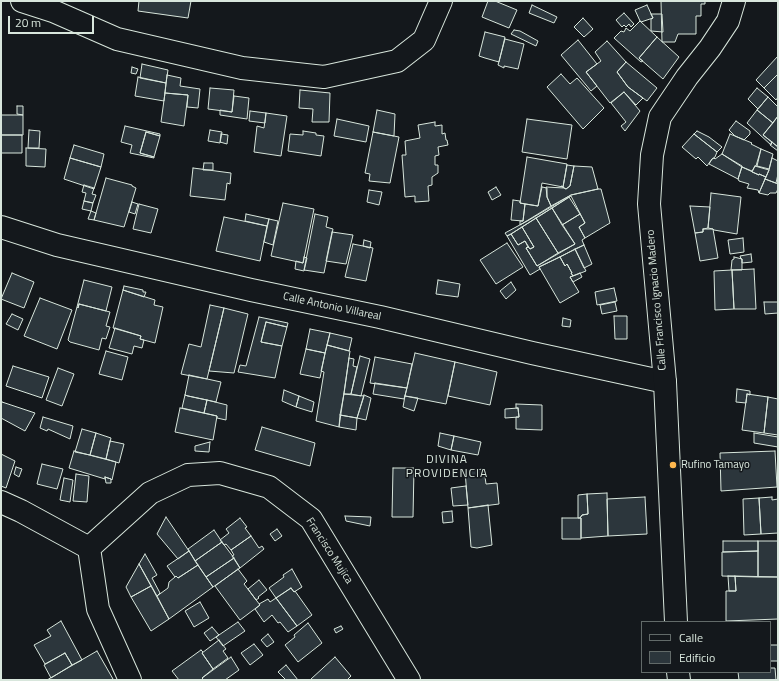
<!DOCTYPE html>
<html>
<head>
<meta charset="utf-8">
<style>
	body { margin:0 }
	#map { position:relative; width:779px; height:681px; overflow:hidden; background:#14181c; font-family:"Titillium Web",sans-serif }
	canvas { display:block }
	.frame { position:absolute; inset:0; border:2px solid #d8e6dc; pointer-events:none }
	.legend { position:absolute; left:641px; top:621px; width:130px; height:52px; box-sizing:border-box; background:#14181c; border:1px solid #626a69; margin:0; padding:5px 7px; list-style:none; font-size:12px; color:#d8e6dc }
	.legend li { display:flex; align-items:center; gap:8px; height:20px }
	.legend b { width:20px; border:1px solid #626a69 }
	.scale { position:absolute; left:8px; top:16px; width:86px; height:18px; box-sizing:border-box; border:2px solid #d8e6dc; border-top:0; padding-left:5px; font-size:12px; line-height:14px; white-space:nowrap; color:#d8e6dc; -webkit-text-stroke:3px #14181c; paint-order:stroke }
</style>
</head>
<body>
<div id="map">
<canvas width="779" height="681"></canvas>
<div class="frame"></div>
<ul class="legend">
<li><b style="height:5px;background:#14181c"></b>Calle</li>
<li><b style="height:11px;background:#2c363c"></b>Edificio</li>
</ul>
<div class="scale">20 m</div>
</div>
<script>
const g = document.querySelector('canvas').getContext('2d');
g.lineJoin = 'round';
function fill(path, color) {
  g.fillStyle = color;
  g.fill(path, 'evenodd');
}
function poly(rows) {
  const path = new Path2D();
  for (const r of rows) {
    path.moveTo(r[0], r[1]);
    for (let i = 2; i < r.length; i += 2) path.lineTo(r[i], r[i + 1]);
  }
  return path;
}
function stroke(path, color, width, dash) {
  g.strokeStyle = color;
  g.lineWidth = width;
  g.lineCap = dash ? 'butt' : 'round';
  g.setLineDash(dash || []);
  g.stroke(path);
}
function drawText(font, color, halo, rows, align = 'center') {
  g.font = font + ' "Titillium Web",sans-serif';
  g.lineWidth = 3;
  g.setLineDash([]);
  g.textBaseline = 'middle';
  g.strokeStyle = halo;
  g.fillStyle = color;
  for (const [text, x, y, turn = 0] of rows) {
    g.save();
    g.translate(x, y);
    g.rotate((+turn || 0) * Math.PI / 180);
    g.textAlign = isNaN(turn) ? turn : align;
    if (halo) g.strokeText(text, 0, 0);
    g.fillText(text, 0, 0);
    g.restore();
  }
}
const building = poly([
	[139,1,191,1,188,18,138,11,139,1],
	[488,1,495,1,517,10,509,28,482,17,488,1],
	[661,1,705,1,705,4,701,4,701,16,696,16,696,34,678,34,675,42,662,42,661,1],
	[532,5,557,17,554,23,529,13,532,5],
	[647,5,653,18,641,22,640,21,635,10,647,5],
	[624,13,634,24,631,27,629,24,626,27,624,25,622,27,616,20,624,13],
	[651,14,662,14,663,32,651,31,651,19,653,18,651,14],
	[583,18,593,29,584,37,574,27,583,18],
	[640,21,657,37,639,58,643,61,641,62,614,38,621,31,624,32,626,28,630,31,640,21],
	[514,30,520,31,538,41,536,46,511,34,514,30],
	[485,32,505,37,499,62,485,58,479,56,485,32],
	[657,37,679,57,663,79,639,58,657,37],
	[505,39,524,44,518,69,504,66,504,68,498,65,505,39],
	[578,40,597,64,586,72,597,86,591,91,561,55,578,40],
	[607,41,626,62,617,72,628,87,643,98,636,105,624,92,610,103,586,72,601,61,595,52,607,41],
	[778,56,778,74,764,88,756,80,778,56],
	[626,62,657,88,647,101,628,87,617,72,626,62],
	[142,64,168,70,166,83,140,78,142,64],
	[132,67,138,69,136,74,131,73,132,67],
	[561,74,570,84,577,78,604,108,583,129,547,87,561,74],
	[778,74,778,97,776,100,764,88,778,74],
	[167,75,181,78,180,86,200,89,198,108,187,107,188,95,165,93,167,75],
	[138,77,166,83,164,101,135,96,138,77],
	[210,88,234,90,232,112,208,109,210,88],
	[757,88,768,97,758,109,748,99,757,88],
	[300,90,330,93,329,122,312,122,313,109,299,108,300,90],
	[624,92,640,111,625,131,621,126,626,122,611,103,624,92],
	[165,93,188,95,184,126,161,122,165,93],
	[234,96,249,98,247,119,220,115,220,110,232,112,234,96],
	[768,97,778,107,778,116,773,123,757,110,768,97],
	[17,106,23,106,23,115,17,114,17,106],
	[377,110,395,114,394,136,373,132,377,110],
	[757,110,773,123,763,135,772,142,771,145,747,123,757,110],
	[250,111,266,113,265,123,249,121,250,111],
	[266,113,287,116,281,156,254,152,257,126,264,128,266,113],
	[1,115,23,115,23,135,1,135,1,115],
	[778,116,778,147,763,135,778,116],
	[337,119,369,126,366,142,334,136,337,119],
	[527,119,572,125,567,159,522,152,527,119],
	[736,121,750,131,750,134,744,140,735,136,729,130,736,121],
	[435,122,435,126,442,125,442,134,445,133,446,140,447,140,448,145,438,147,439,155,435,156,435,165,438,165,438,173,432,177,432,185,428,186,429,201,415,202,415,196,405,197,402,155,406,155,405,141,420,138,418,125,435,122],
	[125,126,160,134,160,136,146,132,140,153,154,157,154,158,130,153,132,145,121,142,125,126],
	[29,130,40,131,39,148,28,148,29,130],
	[210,130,222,132,220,143,208,141,210,130],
	[303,131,316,133,316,135,324,136,321,156,288,151,290,134,303,135,303,131],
	[697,131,709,137,722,147,717,152,694,134,697,131],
	[146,132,160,136,154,157,140,153,146,132],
	[373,132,399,137,390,183,369,181,370,174,365,173,373,132],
	[221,134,228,135,227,144,220,142,221,134],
	[694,134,717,152,715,157,712,159,707,166,698,157,696,159,682,147,694,134],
	[730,134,752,143,751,144,761,149,756,166,755,166,752,171,742,167,722,154,730,134],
	[1,135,22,135,22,153,1,153,1,135],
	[772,142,778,147,778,151,770,145,772,142],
	[74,145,104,154,101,167,70,158,74,145],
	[26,148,46,149,45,167,26,166,26,148],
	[761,149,773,154,769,169,757,166,761,149],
	[722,154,742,166,738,179,709,164,712,159,714,158,715,159,722,154],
	[527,157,567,164,563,187,542,183,538,206,520,203,527,157],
	[70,158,101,167,94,189,64,179,70,158],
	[772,158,778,161,778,174,776,183,765,179,769,170,772,158],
	[204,163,213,163,213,170,203,170,204,163],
	[567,165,574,166,570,186,566,189,561,186,563,187,567,165],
	[574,166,592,167,598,189,571,195,551,206,547,197,546,187,564,188,566,189,570,186,574,166],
	[755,166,769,170,766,177,759,174,759,175,752,172,755,166],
	[742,167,759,175,759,174,766,177,759,193,758,190,747,188,749,184,739,181,738,179,742,167],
	[193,168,231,173,230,184,227,183,225,200,190,196,193,168],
	[106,178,132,185,132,186,136,188,124,227,94,220,106,178],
	[765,179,778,184,778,189,776,193,770,193,768,195,759,193,765,179],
	[84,185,94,188,92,194,96,195,93,203,84,201,86,193,82,192,84,185],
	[496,187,501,195,492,200,488,192,496,187],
	[542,187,547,188,547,197,551,206,520,225,520,221,523,221,525,204,538,206,542,187],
	[598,189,601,189,610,223,585,238,579,227,585,223,571,196,511,234,507,236,505,233,529,220,571,195,598,189],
	[369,190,382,192,379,205,367,202,369,190],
	[711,193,741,197,737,234,714,230,713,229,708,228,711,193],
	[569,197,580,214,562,225,552,208,569,197],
	[513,200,520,201,520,203,525,204,523,221,511,220,513,200],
	[84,201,93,203,91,211,82,209,84,201],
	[132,202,138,204,135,214,129,212,132,202],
	[283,203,314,209,303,263,271,256,283,203],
	[139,204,158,209,151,233,133,229,139,204],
	[690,206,710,207,708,228,703,229,703,232,695,233,690,206],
	[552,208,575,244,558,253,536,218,552,208],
	[91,211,96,213,94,220,88,219,91,211],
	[246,214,269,219,267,226,245,221,246,214],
	[315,214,328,217,326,227,333,229,324,273,304,270,315,214],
	[580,214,585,223,579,227,585,238,582,240,584,245,539,267,540,269,530,275,507,236,511,234,518,245,525,241,528,247,526,248,537,266,575,244,562,225,580,214],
	[224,217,267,226,260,261,216,251,224,217],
	[536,218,558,253,537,266,526,248,528,247,530,249,534,247,522,227,536,218],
	[269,219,278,221,273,245,264,242,269,219],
	[522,227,534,247,530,249,525,241,518,245,511,234,522,227],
	[703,229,713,229,718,258,700,261,695,233,703,232,703,229],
	[332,232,353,235,346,264,326,261,332,232],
	[743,238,744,252,730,254,728,240,743,238],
	[364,240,371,242,370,248,363,246,364,240],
	[507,243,523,267,496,284,480,260,507,243],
	[353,244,373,248,366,281,345,277,353,244],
	[584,245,592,264,584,268,575,249,584,245],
	[575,249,586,271,573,276,571,273,572,273,567,264,565,266,560,257,575,249],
	[751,254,752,262,742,263,742,259,741,259,740,256,751,254],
	[304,257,307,258,304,271,295,269,296,261,303,263,304,257],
	[560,257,565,266,567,264,572,273,571,273,573,276,570,277,579,292,560,303,539,267,560,257],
	[734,257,742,259,742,270,731,270,732,260,734,259,734,257],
	[754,269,756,309,734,309,732,270,754,269],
	[732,270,734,309,715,310,714,271,732,270],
	[12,273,34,282,24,308,1,299,12,273],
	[580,273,582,277,573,282,570,277,580,273],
	[84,280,112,287,106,311,79,304,78,308,77,307,84,280],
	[438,280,460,284,458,297,436,294,438,280],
	[511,282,516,290,506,299,500,291,511,282],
	[124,286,143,290,143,292,146,292,144,297,123,290,124,286],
	[614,288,617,301,597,305,595,292,614,288],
	[123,290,155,300,154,305,163,307,155,343,140,339,141,336,113,328,123,290],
	[40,298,72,310,57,349,24,336,40,298],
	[615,302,617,311,602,314,600,305,615,302],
	[764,302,778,302,778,313,765,314,764,302],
	[79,304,110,312,106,326,110,327,106,339,102,338,99,350,70,342,68,340,77,307,78,308,79,304],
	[210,305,224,308,207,379,181,374,189,344,201,347,210,305],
	[224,308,248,314,234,373,209,371,224,308],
	[12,314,23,319,18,330,6,324,12,314],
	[614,316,627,316,627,339,615,339,614,316],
	[259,317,288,323,287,327,266,322,261,342,282,346,275,378,238,372,240,365,246,366,259,317],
	[563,318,571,320,570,327,562,326,563,318],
	[266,322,287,327,282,346,261,342,266,322],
	[115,328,141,336,140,339,144,340,142,348,134,346,132,354,109,348,115,328],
	[310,329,330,333,325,353,306,349,310,329],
	[330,333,352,338,349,351,327,345,330,333],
	[327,345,350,351,339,427,316,421,324,372,321,371,327,345],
	[306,349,325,353,320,378,300,374,306,349],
	[106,351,128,357,122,380,99,374,106,351],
	[415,353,455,362,446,404,405,396,415,353],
	[360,356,370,359,361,396,351,394,360,356],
	[375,357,412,364,407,388,370,383,375,357],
	[349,358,354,359,353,366,357,367,351,394,344,394,349,358],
	[455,362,497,372,490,405,448,396,455,362],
	[13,366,49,377,42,398,6,386,13,366],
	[58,368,74,374,62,406,46,400,58,368],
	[189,375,221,382,216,402,188,396,185,395,189,375],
	[375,383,407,388,404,399,373,394,375,383],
	[737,389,750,391,750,395,747,394,746,403,736,402,737,389],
	[284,390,299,396,296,407,282,401,284,390],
	[344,394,364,396,357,418,340,415,344,394],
	[747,394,768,397,764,433,742,430,747,394],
	[185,395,188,396,207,400,204,413,182,408,185,395],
	[364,395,371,398,366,420,357,418,364,395],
	[299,396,314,402,312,412,296,407,299,396],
	[405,396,418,398,414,411,403,407,405,396],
	[768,397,778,399,778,435,764,433,768,397],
	[207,400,227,405,226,420,217,418,217,416,204,413,207,400],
	[2,402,35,413,25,431,1,418,1,404,2,402],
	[516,404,542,405,542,430,516,429,516,417,519,417,518,408,516,408,516,404],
	[180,408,217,416,213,440,175,432,180,408],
	[518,408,519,417,505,418,505,409,518,408],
	[340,415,357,418,356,430,339,427,340,415],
	[43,417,73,426,70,439,48,429,47,431,40,428,43,417],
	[262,427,315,443,310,466,255,450,262,427],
	[82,429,96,433,90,455,75,452,82,429],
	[96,433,111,438,106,459,90,455,96,433],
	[440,433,454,436,451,450,438,446,440,433],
	[754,433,778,437,778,447,754,443,754,433],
	[454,436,481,442,478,455,451,450,454,436],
	[110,441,124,444,119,463,106,459,110,441],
	[210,442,209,452,195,451,195,446,210,442],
	[74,451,116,462,112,480,111,479,105,477,105,479,69,468,74,451],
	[775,451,777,487,721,491,720,453,775,451],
	[1,454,15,461,6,488,1,486,1,454],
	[42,464,63,469,57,489,37,484,42,464],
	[16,467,22,469,19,477,14,474,16,467],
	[393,468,414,468,413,517,392,517,393,468],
	[484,469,486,484,497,483,499,504,468,508,465,471,484,469],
	[76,474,89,476,87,502,73,501,76,474],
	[105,477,111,479,111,483,106,483,105,477],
	[64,478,73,480,70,502,60,500,64,478],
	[466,486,468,505,453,506,451,488,466,486],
	[607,493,608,536,581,538,581,518,580,518,582,515,588,514,587,494,607,493],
	[587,494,588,514,582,515,580,518,578,518,578,495,587,494],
	[645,497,647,534,608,536,607,499,645,497],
	[772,497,772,500,778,499,778,533,761,534,759,498,772,497],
	[759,498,761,534,744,535,743,499,759,498],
	[488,505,492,545,477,548,471,547,468,508,488,505],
	[452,511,453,522,443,523,442,512,452,511],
	[345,516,371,517,370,526,346,521,345,516],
	[166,517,189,551,178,559,157,534,166,517],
	[240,518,247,527,245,528,251,536,231,550,226,544,224,545,220,540,229,533,226,529,240,518],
	[562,518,581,518,581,539,562,539,562,518],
	[277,529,282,536,275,541,270,534,277,529],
	[214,530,222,542,195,561,188,549,214,530],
	[251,536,259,548,262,546,264,549,240,568,232,556,234,555,231,550,251,536],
	[723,541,758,541,758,551,723,552,723,541],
	[758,541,778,541,778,577,758,577,758,541],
	[222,542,234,558,206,577,195,561,222,542],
	[189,551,198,565,178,578,176,576,175,577,167,566,189,551],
	[758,551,758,577,722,576,722,552,758,551],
	[145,554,157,575,152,578,160,593,157,596,139,564,145,554],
	[234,558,240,568,213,587,206,577,234,558],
	[139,564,151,586,131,597,126,587,139,564],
	[198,565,213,587,169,619,157,596,168,588,169,582,175,577,176,576,178,578,198,565],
	[238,569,247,581,244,584,260,605,240,620,215,586,238,569],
	[292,569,302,587,294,592,291,588,276,598,269,588,284,577,283,575,292,569],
	[728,576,735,576,736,591,729,591,728,576],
	[735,576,778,577,778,619,726,621,726,591,736,591,735,576],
	[259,580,267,590,258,597,259,598,256,600,248,589,259,580],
	[151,586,169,619,151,631,131,597,151,586],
	[291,588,294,592,295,591,312,615,297,626,276,598,291,588],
	[276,598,297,626,288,632,280,622,278,623,272,615,264,622,255,609,260,605,259,604,268,599,270,602,276,598],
	[200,602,209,618,194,627,185,611,200,602],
	[61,621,82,660,72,665,65,653,45,664,34,645,51,636,47,630,61,621],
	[238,622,245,631,223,646,216,637,238,622],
	[308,623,322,643,298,662,285,645,295,637,294,635,308,623],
	[341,626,343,629,336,633,334,629,341,626],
	[212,627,219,635,210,641,204,633,212,627],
	[268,634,274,642,267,647,261,640,268,634],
	[219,640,226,649,223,651,228,658,213,669,202,653,219,640],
	[254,644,263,655,250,665,241,653,254,644],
	[770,645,778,645,778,661,770,661,770,645],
	[201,650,203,652,202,653,213,669,202,678,204,680,179,680,172,671,201,650],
	[97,651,113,679,111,680,47,680,97,651],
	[65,653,72,665,51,678,44,665,65,653],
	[231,657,239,670,225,680,204,680,202,678,231,657],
	[335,657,351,676,347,680,312,680,311,679,335,657],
	[286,665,298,680,286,680,278,672,286,665],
	[770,668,775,668,776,680,739,680,738,672,770,672,770,668]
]);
fill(building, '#2c363c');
stroke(building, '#d8e6dc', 1);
const minor = poly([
	[22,1,53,11,117,39,242,68,324,77,397,61,424,40,441,1],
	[1,227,57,245,251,290,380,317,532,353,665,382],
	[1,502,21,511,89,548],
	[89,548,150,493,188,475,220,473,269,487,311,519,409,680],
	[89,548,98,609,130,680]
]);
const secondary = poly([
	[676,622,665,382,649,204,652,155,660,117,687,77,710,48,728,21,734,1],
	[678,672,679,680]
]);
stroke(minor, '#d8e6dc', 24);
stroke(secondary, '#d8e6dc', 24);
stroke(minor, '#14181c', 22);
stroke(secondary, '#14181c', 22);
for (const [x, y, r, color] of [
	[673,465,4,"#ffb74d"]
]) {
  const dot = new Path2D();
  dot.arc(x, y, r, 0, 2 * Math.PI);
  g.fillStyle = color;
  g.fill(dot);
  stroke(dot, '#14181c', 1.5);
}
drawText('11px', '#d8e6dc', '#14181c', [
	["Calle Francisco Ignacio Madero",657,300,-95],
	["Calle Antonio Villareal",332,307,12],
	["Francisco Mujica",329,551,57]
]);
drawText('11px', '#d8e6dc', '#14181c', [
	["Rufino Tamayo",681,465]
], 'left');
g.letterSpacing = '1px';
drawText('12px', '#d8e6dc', '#14181c', [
	["DIVINA",447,460],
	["PROVIDENCIA",447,474]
]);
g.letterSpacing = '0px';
</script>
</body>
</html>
